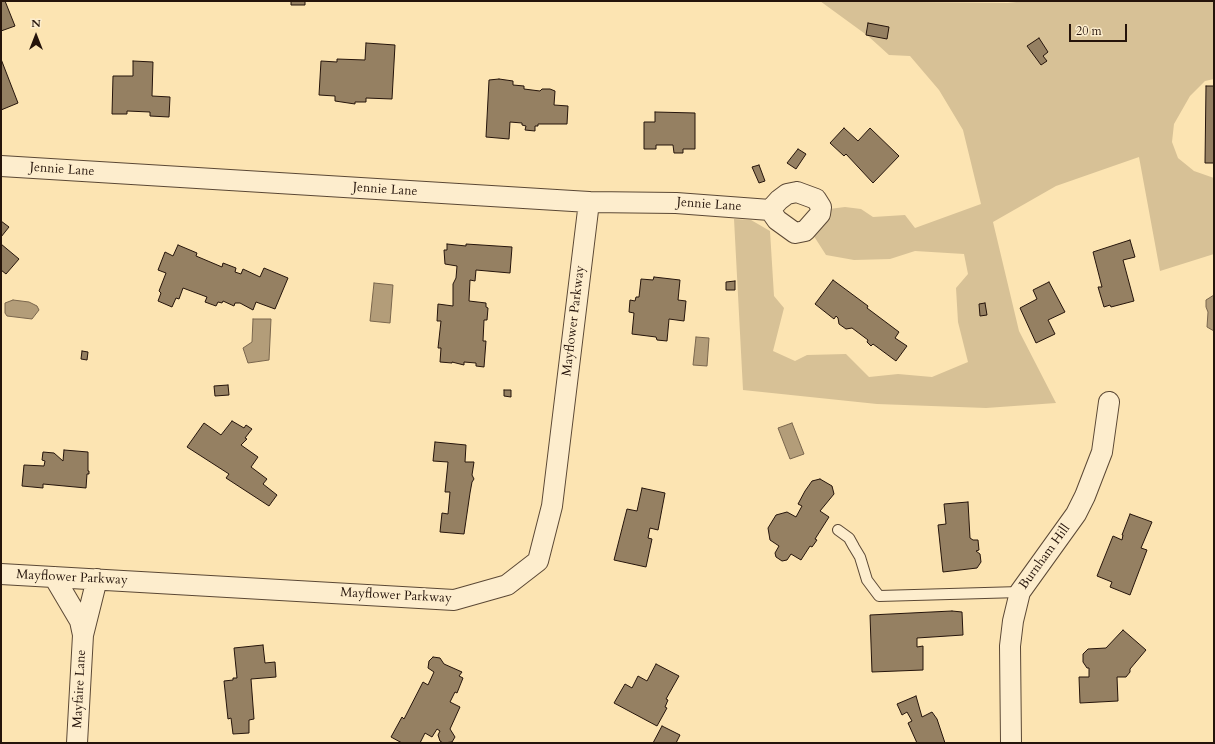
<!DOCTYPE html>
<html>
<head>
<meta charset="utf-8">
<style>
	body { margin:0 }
	#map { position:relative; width:1215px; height:744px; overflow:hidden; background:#fce4b2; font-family:Cardo,serif }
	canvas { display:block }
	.frame { position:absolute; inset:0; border:2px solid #25140b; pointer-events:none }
	.north { position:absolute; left:16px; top:16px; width:40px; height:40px; -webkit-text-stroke:3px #fdedcd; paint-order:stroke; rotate:0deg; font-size:11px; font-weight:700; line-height:16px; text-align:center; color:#25140b }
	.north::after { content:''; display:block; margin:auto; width:14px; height:18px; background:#25140b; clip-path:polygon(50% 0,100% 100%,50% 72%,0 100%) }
	.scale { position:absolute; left:1069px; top:24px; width:58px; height:18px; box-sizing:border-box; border:2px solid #25140b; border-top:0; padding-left:5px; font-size:12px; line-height:14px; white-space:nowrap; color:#25140b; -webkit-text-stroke:3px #fdedcd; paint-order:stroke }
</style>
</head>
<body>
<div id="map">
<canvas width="1215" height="744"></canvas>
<div class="frame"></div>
<div class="north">N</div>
<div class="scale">20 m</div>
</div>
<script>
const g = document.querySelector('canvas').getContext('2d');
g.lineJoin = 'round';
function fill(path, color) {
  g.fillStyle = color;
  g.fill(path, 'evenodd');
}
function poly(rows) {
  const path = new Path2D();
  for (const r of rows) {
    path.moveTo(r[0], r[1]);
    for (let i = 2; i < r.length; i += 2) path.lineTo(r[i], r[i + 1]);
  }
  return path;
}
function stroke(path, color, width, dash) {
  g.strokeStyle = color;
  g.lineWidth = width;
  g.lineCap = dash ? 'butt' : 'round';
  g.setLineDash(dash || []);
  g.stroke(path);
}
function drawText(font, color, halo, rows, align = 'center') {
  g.font = font + ' Cardo,serif';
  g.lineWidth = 3.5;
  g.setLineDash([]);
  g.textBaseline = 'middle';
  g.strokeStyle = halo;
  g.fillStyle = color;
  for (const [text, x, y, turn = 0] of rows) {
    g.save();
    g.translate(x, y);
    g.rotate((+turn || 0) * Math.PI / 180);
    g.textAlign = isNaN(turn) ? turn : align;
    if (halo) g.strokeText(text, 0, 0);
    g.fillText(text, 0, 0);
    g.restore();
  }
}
fill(poly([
	[820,1,1008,3,1025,1,1214,1,1214,79,1205,81,1190,96,1174,124,1172,142,1178,158,1194,171,1214,178,1214,254,1160,271,1139,157,1056,186,993,222,1019,331,1056,403,986,408,877,404,743,390,734,219,751,220,770,231,774,296,784,308,773,351,795,361,807,355,846,354,869,377,898,374,932,377,968,362,958,322,956,288,968,274,964,254,915,251,890,259,854,260,826,255,810,230,829,209,845,207,861,209,873,217,905,215,915,228,981,204,963,130,939,90,910,56,889,55,868,36]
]), '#d7c196');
const water = poly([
	[374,283,393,285,390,323,370,321,374,283],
	[1214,295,1214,331,1207,327,1208,312,1206,307,1206,300,1214,295],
	[13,300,29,302,37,306,39,310,32,319,7,316,5,313,5,303,13,300],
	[253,319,271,319,269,360,248,363,243,348,252,342,253,319],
	[696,337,709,338,707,366,693,365,696,337],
	[792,423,804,454,790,459,778,428,792,423]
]);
fill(water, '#b39d79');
stroke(water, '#7a664d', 1);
const building = poly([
	[1,1,5,1,15,26,1,31,1,1],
	[291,1,305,1,305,5,291,5,291,1],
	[868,23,889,27,887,39,866,35,868,23],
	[1039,38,1048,52,1043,56,1047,61,1041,65,1027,46,1039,38],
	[366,43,395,45,392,99,366,98,366,102,355,102,355,104,335,101,335,96,319,95,321,61,337,62,337,59,365,60,366,43],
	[1,59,18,103,1,110,1,59],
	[133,61,153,62,152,96,170,97,169,117,150,116,150,112,127,111,127,114,112,114,113,76,133,76,133,61],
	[499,79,513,81,513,85,524,86,524,89,540,91,542,89,550,89,555,91,554,105,568,106,567,124,538,124,538,126,535,126,535,131,525,130,526,126,522,125,522,123,510,122,509,139,486,137,489,80,499,79],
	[1206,86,1214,86,1214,163,1205,163,1206,86],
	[655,112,695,113,695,149,683,149,683,153,674,153,673,145,656,145,656,149,644,149,644,122,655,122,655,112],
	[844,128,858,141,870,128,899,156,873,183,846,154,844,156,830,143,844,128],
	[798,149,806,154,796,169,787,163,798,149],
	[759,165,765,181,759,183,752,167,759,165],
	[1,221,9,227,1,237,1,221],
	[1130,240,1135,257,1123,260,1134,301,1111,307,1110,305,1104,307,1098,287,1102,287,1093,252,1130,240],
	[1,244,19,259,6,274,1,270,1,244],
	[447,244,466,246,466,244,512,247,510,273,476,270,475,281,470,280,469,301,486,303,486,307,488,308,487,320,484,320,483,341,486,341,484,367,476,366,476,363,464,362,464,365,452,362,452,363,440,362,441,348,438,348,441,321,437,321,438,304,453,306,453,284,456,278,457,266,445,264,444,250,447,250,447,244],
	[178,245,197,253,196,256,222,267,223,263,236,268,235,272,241,274,243,269,260,277,264,268,288,278,275,309,256,302,253,310,240,303,235,303,234,306,223,301,222,303,218,302,216,306,205,302,207,297,183,288,179,299,176,298,172,307,158,301,161,293,159,291,166,273,158,270,165,252,173,256,178,245],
	[654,277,680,280,678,300,686,301,684,321,669,319,667,341,657,340,656,337,632,334,634,313,629,312,630,300,635,301,636,297,639,297,641,279,653,280,654,277],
	[833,280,868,306,867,308,899,332,895,338,907,346,896,361,873,344,871,346,867,342,868,340,852,328,846,329,839,324,838,318,836,316,834,319,815,304,833,280],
	[735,281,735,290,726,290,726,282,735,281],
	[1049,282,1065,312,1048,320,1055,334,1036,343,1020,308,1037,299,1033,290,1049,282],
	[985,303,987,315,980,316,979,304,985,303],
	[82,351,88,352,87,360,81,359,82,351],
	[228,385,229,395,215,396,214,386,228,385],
	[504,390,511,390,511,397,504,396,504,390],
	[232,421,244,428,246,425,252,429,245,438,247,439,241,445,258,457,251,467,267,479,263,484,277,495,269,506,226,478,229,474,187,447,204,423,221,435,232,421],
	[435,442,466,445,465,462,474,462,472,475,474,479,472,482,470,493,464,534,440,532,442,513,448,514,450,492,445,492,448,462,433,461,435,442],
	[64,450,88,452,88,471,89,471,89,474,87,474,86,488,43,484,43,488,22,486,24,465,44,466,45,461,42,460,43,452,54,453,63,461,64,450],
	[820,479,832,486,834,494,820,511,829,517,815,539,817,540,812,547,810,546,801,560,791,554,787,560,782,561,776,557,775,553,779,546,770,540,768,528,776,515,787,512,796,517,802,506,798,504,805,491,812,481,820,479],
	[642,488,665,493,658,530,650,528,648,538,652,539,646,567,614,560,627,509,637,511,642,488],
	[968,502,970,538,973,540,978,540,979,550,976,551,980,554,981,562,977,568,943,572,938,525,946,524,944,504,968,502],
	[1130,514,1152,522,1141,548,1147,550,1130,595,1110,587,1112,582,1097,576,1113,536,1122,540,1123,535,1122,535,1130,514],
	[952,611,962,612,963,635,917,638,917,647,923,646,923,670,872,672,870,615,952,611],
	[1123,630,1146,650,1130,669,1130,672,1126,677,1117,677,1118,701,1080,703,1079,677,1089,677,1089,668,1087,668,1083,662,1083,654,1088,649,1106,648,1123,630],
	[263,645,265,663,275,662,276,677,251,679,254,719,249,720,249,733,233,734,231,718,228,719,224,681,233,680,233,678,237,678,234,648,263,645],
	[433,657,440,658,444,664,462,672,459,676,463,678,457,693,455,692,450,702,460,707,450,729,455,737,452,742,443,743,440,741,438,735,440,731,437,729,432,737,425,733,420,743,402,743,391,737,402,717,404,719,423,682,428,685,434,672,428,668,429,661,433,657],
	[656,664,679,676,666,699,668,700,665,707,667,708,657,726,614,703,625,684,632,688,638,676,647,681,656,664],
	[916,696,922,717,932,712,937,719,945,743,917,743,908,723,912,721,907,712,902,715,897,704,916,696],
	[662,726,680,735,676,743,653,743,662,726]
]);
fill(building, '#958062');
stroke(building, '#25140b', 1);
const service = poly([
	[838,530,849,538,854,547,860,557,867,580,879,596,1020,592]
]);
const minor = poly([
	[1,166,589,202,676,203,770,210],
	[797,192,816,199,821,207,820,214,805,231,795,233,777,220,770,210,779,200,787,194,797,192],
	[1,574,454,600,507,585,538,561,552,506,589,202],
	[54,577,80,621,83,635],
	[77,743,83,635,97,579],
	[1011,743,1010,646,1013,621,1020,592,1076,514,1085,496,1102,452,1109,402]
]);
stroke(service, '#5b4835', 12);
stroke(minor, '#5b4835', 22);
stroke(service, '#fdedcd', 10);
stroke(minor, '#fdedcd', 20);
drawText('13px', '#25140b', '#fdedcd', [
	["Jennie Lane",62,170,4],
	["Jennie Lane",385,190,4],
	["Jennie Lane",709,205,4],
	["Mayflower Parkway",574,321,-83],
	["Burnham Hill",1045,557,-54],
	["Mayflower Parkway",72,578,3],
	["Mayflower Parkway",396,596,3],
	["Mayfaire Lane",80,689,-87]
]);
</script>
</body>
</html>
